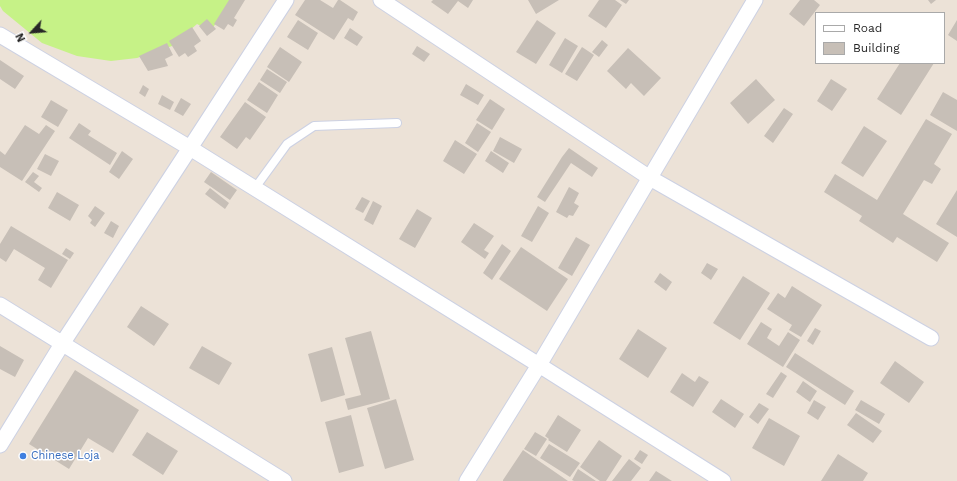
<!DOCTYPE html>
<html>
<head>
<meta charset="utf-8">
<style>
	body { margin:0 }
	#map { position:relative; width:957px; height:481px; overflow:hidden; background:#ece2d7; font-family:"Work Sans",sans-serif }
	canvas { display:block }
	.legend { position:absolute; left:815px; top:12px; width:130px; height:52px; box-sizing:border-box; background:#fff; border:1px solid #a9a9a9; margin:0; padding:5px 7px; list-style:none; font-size:12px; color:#272727 }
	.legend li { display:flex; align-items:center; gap:8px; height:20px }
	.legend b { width:20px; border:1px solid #a9a9a9 }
	.north { position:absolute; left:12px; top:12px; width:40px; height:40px; -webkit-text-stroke:3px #fff; paint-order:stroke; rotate:244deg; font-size:11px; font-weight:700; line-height:16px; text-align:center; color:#272727 }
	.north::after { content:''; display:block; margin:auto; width:14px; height:18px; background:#272727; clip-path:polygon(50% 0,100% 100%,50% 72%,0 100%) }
</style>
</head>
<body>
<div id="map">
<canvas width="957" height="481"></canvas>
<ul class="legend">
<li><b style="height:5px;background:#fff"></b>Road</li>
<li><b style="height:11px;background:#c7bfb7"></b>Building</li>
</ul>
<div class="north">N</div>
</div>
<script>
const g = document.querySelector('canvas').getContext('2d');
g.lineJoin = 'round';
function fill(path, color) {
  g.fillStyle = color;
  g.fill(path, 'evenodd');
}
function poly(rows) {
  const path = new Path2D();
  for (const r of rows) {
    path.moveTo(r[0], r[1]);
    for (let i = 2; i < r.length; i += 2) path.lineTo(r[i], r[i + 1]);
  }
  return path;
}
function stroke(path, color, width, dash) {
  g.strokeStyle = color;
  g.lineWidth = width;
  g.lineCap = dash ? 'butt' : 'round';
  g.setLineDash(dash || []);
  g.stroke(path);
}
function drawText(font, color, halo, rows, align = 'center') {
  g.font = font + ' "Work Sans",sans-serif';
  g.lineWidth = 3;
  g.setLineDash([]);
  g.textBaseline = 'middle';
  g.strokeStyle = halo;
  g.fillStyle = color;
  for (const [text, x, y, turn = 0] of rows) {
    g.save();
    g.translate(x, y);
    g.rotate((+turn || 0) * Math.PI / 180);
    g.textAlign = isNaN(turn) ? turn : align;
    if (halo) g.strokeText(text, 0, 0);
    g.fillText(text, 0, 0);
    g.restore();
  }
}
fill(poly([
	[0,0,230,0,211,31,197,24,172,46,137,58,111,61,77,56,42,43,3,11,0,6]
]), '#c6f287');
fill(poly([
	[229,0,245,0,234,18,237,20,233,27,228,24,224,30,214,24],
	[305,0,320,0,333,8,338,0,340,0,358,12,353,21,348,18,334,40,295,15],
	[433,0,473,0,468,8,458,1,448,14,431,2],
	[528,0,559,0,536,14],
	[599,0,615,0,622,5,606,28,588,16],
	[620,0,629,0,626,4],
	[800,0,814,0,820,5,804,26,789,14],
	[928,0,936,0,931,4],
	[207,19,216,29,207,36,199,26],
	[298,20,318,33,308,50,287,37],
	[537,20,556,33,536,64,516,52],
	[957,20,957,41,948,35],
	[192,27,201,41,194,46,197,51,188,57,185,53,179,57,169,41],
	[350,28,363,37,357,46,344,38],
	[565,38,578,46,562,73,549,65],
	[602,40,608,45,599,57,592,52],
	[167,43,173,55,165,59,168,66,148,71,139,56],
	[417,46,430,54,424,62,412,54],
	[280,47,302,62,289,82,267,67],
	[582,47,594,55,577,81,565,74],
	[628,48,661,78,644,96,631,83,626,89,607,71],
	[0,60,24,76,15,89,0,79],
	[900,63,934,63,901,115,877,99],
	[267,69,287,82,280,93,260,80],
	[756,79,775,100,748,124,730,103],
	[831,79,847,89,832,111,817,101],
	[259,82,278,95,267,113,247,100],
	[466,84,484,95,478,105,460,95],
	[143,85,149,89,145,97,139,93],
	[943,92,957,100,957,131,930,115],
	[162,95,174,102,170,110,158,104],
	[181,98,191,104,183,116,174,111],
	[490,99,505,109,492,130,476,120],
	[51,100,68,110,58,127,41,117],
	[245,102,266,117,250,140,246,137,237,149,220,137],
	[784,108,793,114,773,143,764,136],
	[926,119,952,134,934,164,941,169,932,184,924,180,903,214,949,243,937,262,897,237,893,243,859,221,862,216,824,192,835,174,877,200],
	[79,123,91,131,88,135,117,153,110,165,69,138],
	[477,123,491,132,478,152,465,143],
	[25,125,39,134,46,125,55,131,22,181,0,167,0,151,5,155],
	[864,126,887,141,863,177,841,163],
	[500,137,522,149,514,163,493,151],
	[455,140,477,154,464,174,443,161],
	[569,148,598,168,592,177,571,163,545,202,537,197,562,157],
	[122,151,133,159,119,179,109,172],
	[491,151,509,163,503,173,485,161],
	[45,154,59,161,51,176,37,169],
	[33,172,39,176,34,182,42,188,39,192,25,182],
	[211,172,237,190,230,200,204,182],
	[569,187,579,193,574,203,579,206,573,216,569,215,567,218,556,212],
	[210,188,229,203,225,209,205,194],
	[957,190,957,237,936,224],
	[57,192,79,205,70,221,48,208],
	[362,197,370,201,363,213,355,209],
	[373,201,382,206,373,225,364,220],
	[95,206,105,213,95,227,90,223,92,220,88,216],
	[538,206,549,213,532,242,521,236],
	[417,209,432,218,415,248,399,239],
	[111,221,119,226,113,238,104,233],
	[474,223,494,236,484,250,489,253,485,259,461,242],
	[11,226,68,260,51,288,38,280,45,268,14,249,6,262,0,258,0,244],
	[576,237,590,245,572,276,558,268],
	[502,244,511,251,492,280,483,273],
	[521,247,568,279,547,311,499,279],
	[66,248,74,253,70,259,62,254],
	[707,263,718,269,711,280,701,273],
	[660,273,672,282,666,291,654,282],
	[743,276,770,293,740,340,713,323],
	[792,286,822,305,801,337,789,330,792,325,767,309,778,293,785,298],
	[141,306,169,324,154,346,127,327],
	[761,322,772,329,767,338,779,346,788,332,800,340,783,367,747,344],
	[815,328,821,331,813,345,807,341],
	[638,329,667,348,648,378,619,359],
	[371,331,390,399,348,410,345,399,361,395,345,338],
	[0,346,24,360,15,377,0,369],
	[202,346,232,363,219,385,189,368],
	[332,347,345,395,321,402,308,354],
	[795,353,854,391,845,405,786,367],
	[895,361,924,382,909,403,880,383],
	[75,370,139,410,113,453,88,438,69,469,29,444],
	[781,372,787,376,773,398,766,394],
	[682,373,695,382,699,376,709,382,693,407,670,392],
	[803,381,817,391,810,402,796,392],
	[396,399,414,460,385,469,367,408],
	[721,399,744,414,735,428,712,412],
	[814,400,826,407,818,420,807,413],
	[861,400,885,414,879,424,855,410],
	[759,403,769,409,758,424,749,417],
	[856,413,882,431,873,443,847,425],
	[351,415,364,466,339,473,325,422],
	[558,415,581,430,567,452,548,440,549,439,545,436],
	[769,418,800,436,784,466,752,448],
	[147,432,178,451,163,475,132,455],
	[535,432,547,439,536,456,524,449],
	[599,440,622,456,606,481,600,481,580,467],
	[549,444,580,463,570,477,540,458],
	[523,450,568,481,503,481,503,480],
	[640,450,648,455,642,464,634,459],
	[838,454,868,473,863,481,821,481],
	[629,459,641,468,631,481,612,481],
	[578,469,596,481,574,481,572,480],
	[656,471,672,481,649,481]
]), '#c7bfb7');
const lane = poly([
	[255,188,287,144,314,126,397,123]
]);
const street = poly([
	[381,0,650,178,931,338],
	[0,35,190,148,539,365,723,481],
	[0,305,284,481],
	[0,445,62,344,190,148,286,0],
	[467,481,539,365,755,0]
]);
stroke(lane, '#ccd1e3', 10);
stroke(street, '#ccd1e3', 17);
stroke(lane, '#fff', 8);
stroke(street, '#fff', 15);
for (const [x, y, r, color] of [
	[23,456,4,"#3f7fe0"]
]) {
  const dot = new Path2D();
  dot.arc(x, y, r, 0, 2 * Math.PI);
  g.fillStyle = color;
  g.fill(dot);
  stroke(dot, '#fff', 1.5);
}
drawText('11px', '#366cbe', '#fff', [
	["Chinese Loja",31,456]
], 'left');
</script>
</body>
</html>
